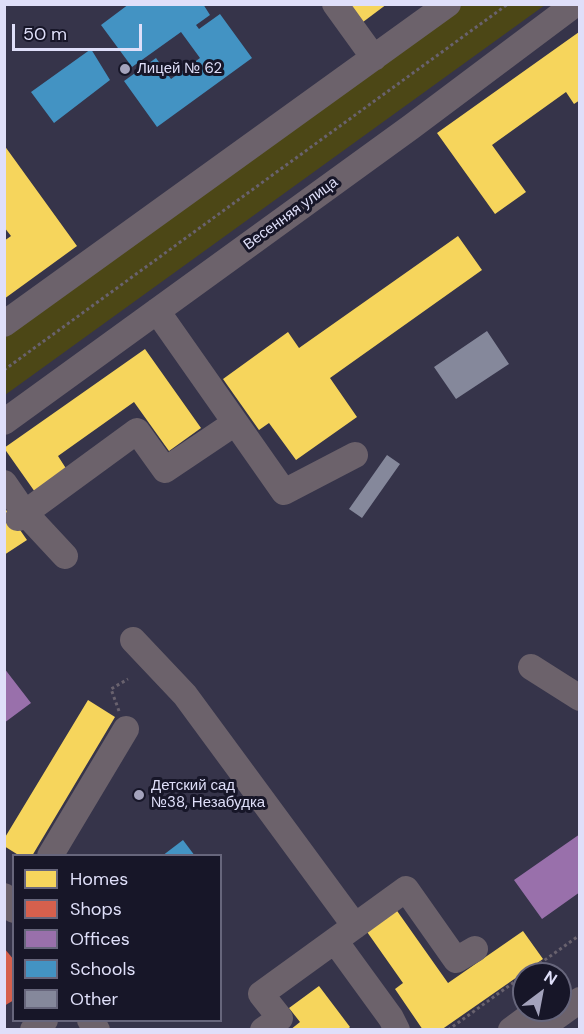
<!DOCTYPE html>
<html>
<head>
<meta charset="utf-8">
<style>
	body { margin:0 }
	#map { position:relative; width:584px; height:1034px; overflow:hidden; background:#36344a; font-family:"DM Sans",sans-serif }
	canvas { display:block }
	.frame { position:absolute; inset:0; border:6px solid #dfdff9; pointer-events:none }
	.legend { position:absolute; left:12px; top:854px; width:210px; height:168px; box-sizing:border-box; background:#171628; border:2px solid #67667c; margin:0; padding:8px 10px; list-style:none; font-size:18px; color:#dfdff9 }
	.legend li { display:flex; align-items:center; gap:12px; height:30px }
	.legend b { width:30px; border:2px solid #67667c }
	.north { position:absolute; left:512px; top:962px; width:60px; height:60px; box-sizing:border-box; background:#171628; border:2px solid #67667c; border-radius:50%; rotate:32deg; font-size:16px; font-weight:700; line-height:24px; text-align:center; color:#dfdff9 }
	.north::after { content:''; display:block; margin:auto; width:21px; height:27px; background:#a4a3bc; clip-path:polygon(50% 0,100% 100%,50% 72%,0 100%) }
	.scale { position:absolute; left:12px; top:24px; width:130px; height:27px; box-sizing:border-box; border:3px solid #dfdff9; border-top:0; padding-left:8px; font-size:18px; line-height:21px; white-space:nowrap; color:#dfdff9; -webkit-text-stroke:4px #171628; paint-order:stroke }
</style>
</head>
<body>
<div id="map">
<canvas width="584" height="1034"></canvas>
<div class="frame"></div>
<ul class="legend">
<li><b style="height:16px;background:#f6d55c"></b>Homes</li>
<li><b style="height:16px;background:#d6604d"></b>Shops</li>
<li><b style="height:16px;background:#9970ab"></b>Offices</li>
<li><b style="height:16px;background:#4393c3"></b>Schools</li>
<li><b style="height:16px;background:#85889b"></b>Other</li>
</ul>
<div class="north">N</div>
<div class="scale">50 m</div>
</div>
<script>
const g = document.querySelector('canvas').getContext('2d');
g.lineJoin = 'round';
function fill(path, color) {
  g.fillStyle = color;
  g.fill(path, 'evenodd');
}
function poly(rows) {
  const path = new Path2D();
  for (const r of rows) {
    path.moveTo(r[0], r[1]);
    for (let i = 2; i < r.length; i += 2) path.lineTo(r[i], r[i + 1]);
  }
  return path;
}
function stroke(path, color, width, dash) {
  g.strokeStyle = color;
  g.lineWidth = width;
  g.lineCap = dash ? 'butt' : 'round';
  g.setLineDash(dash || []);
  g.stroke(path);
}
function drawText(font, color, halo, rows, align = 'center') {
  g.font = font + ' "DM Sans",sans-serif';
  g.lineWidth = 6;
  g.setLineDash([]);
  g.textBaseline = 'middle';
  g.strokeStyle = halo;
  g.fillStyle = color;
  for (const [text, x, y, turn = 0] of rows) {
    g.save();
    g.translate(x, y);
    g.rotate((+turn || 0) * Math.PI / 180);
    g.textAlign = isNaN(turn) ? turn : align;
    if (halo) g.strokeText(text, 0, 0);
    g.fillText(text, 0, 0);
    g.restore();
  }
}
fill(poly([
	[462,5,545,5,5,395,4,336]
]), '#4c4716');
fill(poly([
	[350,4,387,4,363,22],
	[579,32,580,100,574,104,566,92,492,145,526,192,495,214,437,133],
	[4,145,77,246,4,299,4,241,11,236,4,227],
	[458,236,482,270,330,378,357,417,296,460,269,423,259,430,223,379,288,332,299,348],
	[145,349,201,428,169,451,134,402,58,456,67,470,35,492,4,448],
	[4,507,27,540,4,555],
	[88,700,115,717,32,856,20,856,4,846,4,839],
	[395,908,448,983,523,931,543,959,441,1030,423,1030,395,989,403,983,365,929],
	[319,986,350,1027,347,1030,290,1030,300,1022,289,1008]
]), '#f6d55c');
fill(poly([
	[4,948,14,960,14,1000,4,1006]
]), '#d6604d');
fill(poly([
	[4,668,31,703,4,723],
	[580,834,580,892,542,919,514,880]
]), '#9970ab');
fill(poly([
	[129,4,203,4,210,15,196,25,199,29,220,14,252,58,157,127,124,81,156,58,171,79,200,58,181,32,132,67,101,25],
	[91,49,110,80,54,123,31,92],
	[183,840,195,856,162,856]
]), '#4393c3');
fill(poly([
	[487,331,509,364,456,399,434,367],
	[387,455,400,464,362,518,349,509]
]), '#85889b');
stroke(poly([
	[4,370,508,4],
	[119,711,111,689,128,679],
	[525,974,580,935],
	[448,1030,524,975]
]), '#69626e', 3, [3, 3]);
stroke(poly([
	[335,4,374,58],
	[157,311,284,492,355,455],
	[4,324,448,4],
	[4,422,411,127,575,4],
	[4,483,24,512,65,556],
	[18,518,137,431,165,470,235,423],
	[133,640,185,695,355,926],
	[531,667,580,698],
	[50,856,126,729],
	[4,896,14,910],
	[335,941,391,1018,397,1030],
	[90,1020,97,1030],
	[33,1030,45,1020],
	[263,1030,280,1018,261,994,406,889,456,960,475,949],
	[511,1030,538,1010],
	[538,1030,580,1000]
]), '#6c626b', 26);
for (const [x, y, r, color] of [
	[125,69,6,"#a4a3bc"],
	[139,795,6,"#a4a3bc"]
]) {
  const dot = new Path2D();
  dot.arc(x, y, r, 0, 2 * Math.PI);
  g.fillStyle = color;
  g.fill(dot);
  stroke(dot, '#171628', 2);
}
drawText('15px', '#dfdff9', '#171628', [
	["Лицей № 62",137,69],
	["Детский сад",151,786],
	["№38, Незабудка",151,803]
], 'left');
drawText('15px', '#dfdff9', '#171628', [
	["Весенняя улица",291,214,-36]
]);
</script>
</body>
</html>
